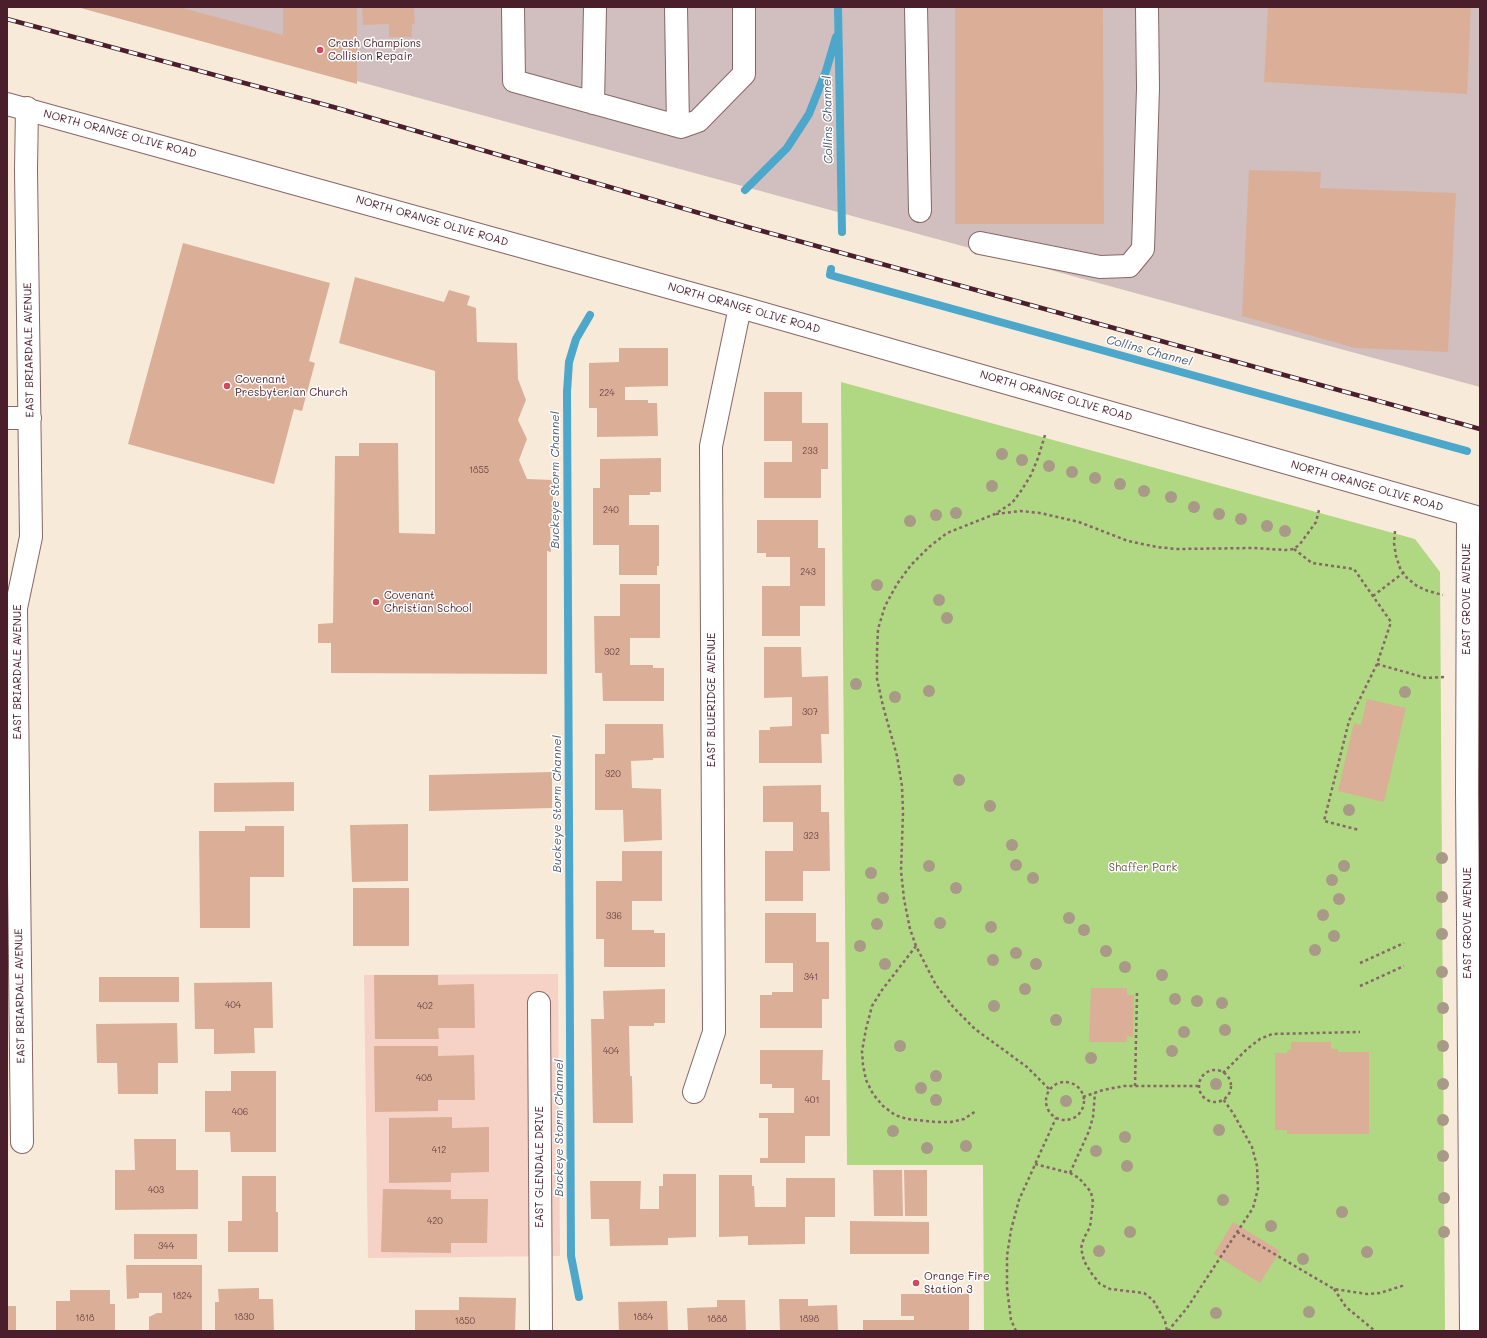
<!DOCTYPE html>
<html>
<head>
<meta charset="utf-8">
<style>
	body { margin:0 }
	#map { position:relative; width:1487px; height:1338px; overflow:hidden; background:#f8ead8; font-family:Mali,sans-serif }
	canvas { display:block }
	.frame { position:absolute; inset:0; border:8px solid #4a1f2b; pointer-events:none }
</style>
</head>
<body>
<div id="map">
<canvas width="1487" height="1338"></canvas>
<div class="frame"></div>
</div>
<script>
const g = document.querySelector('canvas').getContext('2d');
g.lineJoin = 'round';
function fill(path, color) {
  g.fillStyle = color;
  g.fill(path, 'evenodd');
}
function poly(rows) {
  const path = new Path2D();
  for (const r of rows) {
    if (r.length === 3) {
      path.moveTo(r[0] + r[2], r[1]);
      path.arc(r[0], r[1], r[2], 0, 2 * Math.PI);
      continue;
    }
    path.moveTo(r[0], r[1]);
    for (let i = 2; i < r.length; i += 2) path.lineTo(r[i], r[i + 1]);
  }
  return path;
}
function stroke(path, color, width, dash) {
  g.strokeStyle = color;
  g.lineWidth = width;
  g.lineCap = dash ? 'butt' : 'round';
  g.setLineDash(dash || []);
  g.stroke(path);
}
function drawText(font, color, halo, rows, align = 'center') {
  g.font = font + ' Mali,sans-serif';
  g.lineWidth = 3;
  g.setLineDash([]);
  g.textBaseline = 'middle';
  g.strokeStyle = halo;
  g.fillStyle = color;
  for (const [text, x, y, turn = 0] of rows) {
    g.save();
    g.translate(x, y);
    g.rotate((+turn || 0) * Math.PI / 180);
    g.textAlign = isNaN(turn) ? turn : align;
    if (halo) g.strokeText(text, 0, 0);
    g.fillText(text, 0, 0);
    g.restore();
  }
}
fill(poly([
	[558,974,560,1256,368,1258,364,975]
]), '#f6d1c5');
fill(poly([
	[85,7,1480,7,1480,387]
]), '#d1bfbf');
fill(poly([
	[841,382,1415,539,1440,572,1445,1331,984,1331,983,1165,847,1165]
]), '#b0d781');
stroke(poly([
	[838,7,842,232],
	[745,190,787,148,809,114,826,71,836,37],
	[831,269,830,275,1467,451],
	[579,1297,571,1256,567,392,569,362,576,339,590,315]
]), '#4ca7ca', 8);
fill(poly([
	[77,7,179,7,283,35,283,7,357,7,357,84],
	[362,7,414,7,415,24,412,24,412,37,389,37,389,24,363,25],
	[955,7,1103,7,1104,224,955,224],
	[1268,7,1471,7,1467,94,1264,82],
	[1249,170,1321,172,1320,188,1456,193,1448,352,1355,348,1242,316],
	[183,243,330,283,309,361,315,363,302,411,294,409,274,484,128,444],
	[355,277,444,302,449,290,470,296,467,305,476,308,477,342,517,343,518,379,526,400,518,420,527,439,519,460,527,479,553,480,553,528,550,528,551,552,547,551,547,674,331,673,331,643,318,643,318,624,333,623,335,456,359,456,359,443,398,443,399,533,435,534,435,371,339,343],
	[619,348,668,348,668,386,625,387,625,400,648,400,648,403,657,403,658,436,597,437,597,408,589,408,589,363,619,362],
	[764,392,802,392,802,423,828,423,828,469,821,469,821,498,764,498,764,462,792,462,792,441,764,441],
	[661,458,661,492,650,492,650,495,629,495,629,525,659,525,659,566,657,566,657,575,619,575,619,545,593,545,593,488,600,488,600,459],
	[757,520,818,520,818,548,825,548,825,606,800,606,800,636,762,636,762,586,790,586,790,557,766,557,766,553,757,553],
	[620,584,660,584,660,638,630,638,630,665,653,665,653,668,664,668,664,701,603,701,602,673,595,673,594,616,620,616],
	[764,647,801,647,802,677,828,676,829,734,821,734,822,763,759,763,759,730,770,730,770,727,792,726,792,697,764,698],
	[1367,699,1406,708,1384,802,1338,791,1354,723,1361,725],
	[605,724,663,724,664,758,653,758,653,760,631,761,632,788,661,789,662,840,624,842,623,810,595,810,595,754,605,754],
	[552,772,552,808,429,811,429,775],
	[294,782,294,811,214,812,214,783],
	[821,785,821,812,829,812,830,871,803,871,803,901,765,901,765,851,793,851,793,822,763,822,763,786],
	[408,824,408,881,352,882,350,825],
	[245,826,284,826,284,877,250,877,250,928,200,928,199,831,245,831],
	[622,851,662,851,662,901,632,901,632,930,654,930,654,933,665,933,665,967,604,967,604,939,596,939,596,881,622,881],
	[353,888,409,888,409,946,353,946],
	[765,913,816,913,816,942,829,942,829,999,822,999,822,1028,760,1028,760,995,772,995,772,992,793,992,793,963,765,963],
	[374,975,438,975,438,985,474,984,475,1028,438,1028,439,1039,375,1039],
	[99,977,179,977,179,1002,99,1002],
	[272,982,273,1028,254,1028,255,1053,214,1054,214,1029,195,1029,194,983],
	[1091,988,1127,988,1127,995,1134,995,1133,1037,1127,1036,1127,1042,1089,1042],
	[665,989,665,1023,654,1023,654,1026,629,1026,630,1076,632,1076,633,1123,593,1123,591,1019,604,1019,603,991],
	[177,1023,178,1063,158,1063,158,1094,118,1094,117,1063,97,1063,96,1024],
	[1291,1042,1331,1042,1331,1049,1338,1049,1338,1052,1369,1052,1369,1134,1287,1134,1287,1130,1275,1130,1275,1053,1287,1053,1287,1050,1291,1050],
	[374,1046,438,1046,438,1056,474,1055,475,1100,438,1100,438,1111,375,1112],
	[760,1050,823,1050,822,1080,830,1080,830,1136,805,1136,805,1163,760,1163,760,1158,768,1158,768,1118,759,1118,759,1113,794,1113,794,1088,772,1088,772,1084,760,1084],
	[231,1071,276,1071,276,1152,231,1152,230,1132,205,1132,205,1091,231,1091],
	[452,1117,452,1128,489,1127,489,1172,451,1173,451,1182,389,1183,389,1118],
	[134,1139,176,1139,176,1170,198,1170,198,1209,115,1210,115,1170,135,1170],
	[873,1170,902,1170,903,1216,874,1216],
	[904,1170,927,1170,927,1216,905,1216],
	[663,1174,696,1174,696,1237,668,1238,668,1245,610,1246,609,1219,591,1219,590,1181,641,1181,640,1209,659,1209,659,1186,663,1186],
	[719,1175,752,1175,752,1186,754,1186,755,1207,786,1207,786,1178,835,1178,835,1217,805,1217,805,1244,748,1245,748,1236,719,1237],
	[242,1176,276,1176,276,1212,278,1212,278,1252,228,1252,228,1221,242,1221],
	[383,1189,451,1190,451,1199,488,1199,487,1243,451,1243,451,1253,381,1252],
	[850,1221,929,1222,929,1254,850,1254],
	[1233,1222,1280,1251,1260,1283,1214,1254],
	[134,1234,197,1234,197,1259,134,1259],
	[126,1265,202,1265,202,1331,149,1331,149,1317,157,1313,162,1313,162,1293,139,1293,139,1298,127,1299],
	[259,1288,259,1299,273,1299,274,1331,215,1331,215,1302,219,1302,218,1289],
	[70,1290,110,1290,110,1304,115,1304,115,1331,56,1331,56,1301,70,1301],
	[901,1294,969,1294,969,1331,863,1331,863,1320,914,1320,914,1316,901,1316],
	[459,1297,516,1298,515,1331,415,1331,415,1310,459,1310],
	[779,1299,808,1299,808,1306,837,1305,838,1331,780,1331],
	[717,1300,745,1300,746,1331,688,1331,687,1308,717,1307],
	[667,1301,668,1331,619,1331,618,1302],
	[7,1306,16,1306,16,1331,7,1331]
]), '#dbaf97');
const minor = poly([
	[513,7,514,81,681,127,698,121,744,74,744,7],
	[676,7,678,126],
	[916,7,920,211],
	[593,103,595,7],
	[7,104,740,307,1480,518],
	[980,243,1100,267,1129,266,1143,249,1148,88,1147,7],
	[7,418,30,418],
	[1468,515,1467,790,1471,1331],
	[539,1003,541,1331],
	[694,1092,714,1032,711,446,740,307],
	[22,1142,16,608,31,537,26,170,27,108]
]);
stroke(minor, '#876668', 24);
stroke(poly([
	[1045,435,1038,458,1031,475,1021,491,1012,503,995,514,947,533,929,547,911,565,897,584,885,606,878,629,877,651,877,679,883,706,897,756,902,786,903,813,901,871,904,899,910,929,916,946,936,985,954,1008,975,1029,1027,1067,1050,1090],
	[996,514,1020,511,1040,513,1079,522,1128,541,1157,547,1176,549,1254,548,1285,550,1294,549,1300,544,1316,522,1319,510],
	[1395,531,1394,543,1396,556,1400,568,1407,578,1417,586,1428,591,1443,595],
	[1294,549,1312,563,1354,569,1391,622,1377,664,1349,721,1324,821,1359,830],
	[1373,596,1403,573],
	[1377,664,1426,678,1444,677],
	[916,946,882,990,872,1006,866,1029,862,1051,863,1065,866,1080,873,1094,883,1106,895,1115,907,1119,936,1122,951,1122,964,1119,976,1111],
	[1360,963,1404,943],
	[1360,986,1404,966],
	[1215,1086,16],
	[1223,1073,1247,1049,1260,1039,1272,1034,1360,1032],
	[1065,1101,19],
	[1135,1086,1137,993],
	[1083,1097,1103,1090,1124,1086,1199,1086],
	[1035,1164,1070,1173,1079,1178,1091,1192,1093,1202,1090,1227,1084,1238,1081,1248,1084,1261,1092,1274,1100,1284,1110,1289,1144,1293,1153,1300,1165,1321,1167,1331],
	[1070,1173,1089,1131,1093,1117,1095,1093],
	[1237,1232,1334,1289,1367,1294,1380,1293,1405,1285],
	[1334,1289,1346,1307,1375,1331],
	[1016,1331,1011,1320,1007,1288,1007,1256,1011,1230,1019,1200,1056,1118],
	[1168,1331,1187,1308,1253,1208,1258,1189,1257,1166,1252,1147,1233,1113,1223,1099]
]), '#876668', 2.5, [3, 3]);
stroke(minor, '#fff', 22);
const rail = poly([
	[7,19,337,108,744,226,1480,429]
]);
stroke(rail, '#4a1f2b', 4.5);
stroke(rail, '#fff', 3, [9]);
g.fillStyle = '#a99987';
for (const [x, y] of [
	[1002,454],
	[1022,460],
	[1049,466],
	[1072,472],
	[1095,478],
	[1120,484],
	[992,486],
	[1144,491],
	[1171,497],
	[1194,507],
	[956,513],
	[1219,514],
	[936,515],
	[1241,519],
	[910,521],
	[1267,526],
	[1285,531],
	[877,585],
	[939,600],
	[947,618],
	[856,684],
	[929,691],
	[1405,692],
	[895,697],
	[959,780],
	[990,806],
	[1349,810],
	[1012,845],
	[1442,858],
	[1016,865],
	[929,866],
	[1344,866],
	[871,873],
	[1033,878],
	[1332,880],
	[956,888],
	[1442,897],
	[883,898],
	[1339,899],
	[1323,915],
	[1069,918],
	[940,923],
	[877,924],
	[991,927],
	[1084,930],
	[1442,934],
	[1334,936],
	[860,946],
	[1315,950],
	[1106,951],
	[1016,953],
	[993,960],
	[885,964],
	[1036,964],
	[1125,967],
	[1442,972],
	[1162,975],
	[1025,989],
	[1175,999],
	[1197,1001],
	[1222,1003],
	[994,1006],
	[1443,1008],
	[1056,1020],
	[1225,1030],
	[1184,1032],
	[900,1046],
	[1443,1046],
	[1172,1051],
	[1091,1058],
	[936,1076],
	[1216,1084],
	[1443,1084],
	[921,1088],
	[936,1100],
	[1066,1101],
	[1443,1120],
	[1219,1130],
	[893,1131],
	[1125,1137],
	[966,1146],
	[927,1148],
	[1096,1151],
	[1443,1156],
	[1127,1166],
	[1444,1198],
	[1223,1200],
	[1342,1212],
	[1271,1226],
	[1130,1232],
	[1444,1232],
	[1099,1251],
	[1367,1252],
	[1303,1259],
	[1309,1312],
	[1216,1313]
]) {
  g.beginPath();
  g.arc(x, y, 6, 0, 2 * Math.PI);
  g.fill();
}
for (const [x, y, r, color] of [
	[320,50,4,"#d1495b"],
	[227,386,4,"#d1495b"],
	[376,602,4,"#d1495b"],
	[916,1283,4,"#d1495b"]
]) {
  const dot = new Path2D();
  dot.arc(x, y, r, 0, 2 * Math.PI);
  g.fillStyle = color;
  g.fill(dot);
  stroke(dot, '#fff', 1.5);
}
drawText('9px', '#6e4346', null, [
	["224",607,393],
	["233",810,451],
	["1855",479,470],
	["240",611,510],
	["243",808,572],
	["302",612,652],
	["307",810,712],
	["320",613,774],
	["323",811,836],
	["336",614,916],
	["341",811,977],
	["404",233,1005],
	["402",425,1006],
	["404",611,1051],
	["408",424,1078],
	["401",812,1100],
	["406",240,1112],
	["412",439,1150],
	["403",156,1190],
	["420",435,1221],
	["344",166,1246],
	["1824",182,1296],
	["1830",244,1317],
	["1884",643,1317],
	["1818",85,1318],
	["1888",717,1319],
	["1898",809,1319],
	["1850",465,1321]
]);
drawText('11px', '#4a1f2b', '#fff', [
	["Crash Champions",328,44],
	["Collision Repair",328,57],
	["Covenant",235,380],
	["Presbyterian Church",235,393],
	["Covenant",384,596],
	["Christian School",384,609],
	["Orange Fire",924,1277],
	["Station 3",924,1290]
], 'left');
drawText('11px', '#4a1f2b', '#fff', [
	["NORTH ORANGE OLIVE ROAD",120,134,15],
	["NORTH ORANGE OLIVE ROAD",432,221,16],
	["NORTH ORANGE OLIVE ROAD",744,308,16],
	["EAST BRIARDALE AVENUE",29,350,-91],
	["NORTH ORANGE OLIVE ROAD",1056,396,16],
	["NORTH ORANGE OLIVE ROAD",1367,486,16],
	["EAST GROVE AVENUE",1467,599,-90],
	["EAST BRIARDALE AVENUE",18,672,-90],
	["EAST BLUERIDGE AVENUE",712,700,-90],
	["EAST GROVE AVENUE",1468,923,-90],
	["EAST BRIARDALE AVENUE",20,996,-91],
	["EAST GLENDALE DRIVE",540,1167,-90]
]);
drawText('11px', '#695645', '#fff', [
	["Shaffer Park",1143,868]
]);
drawText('italic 12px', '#4b5c73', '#fff', [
	["Collins Channel",828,120,-91],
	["Collins Channel",1149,351,15],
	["Buckeye Storm Channel",555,480,-90],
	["Buckeye Storm Channel",557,804,-90],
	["Buckeye Storm Channel",559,1128,-90]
]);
</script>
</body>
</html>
